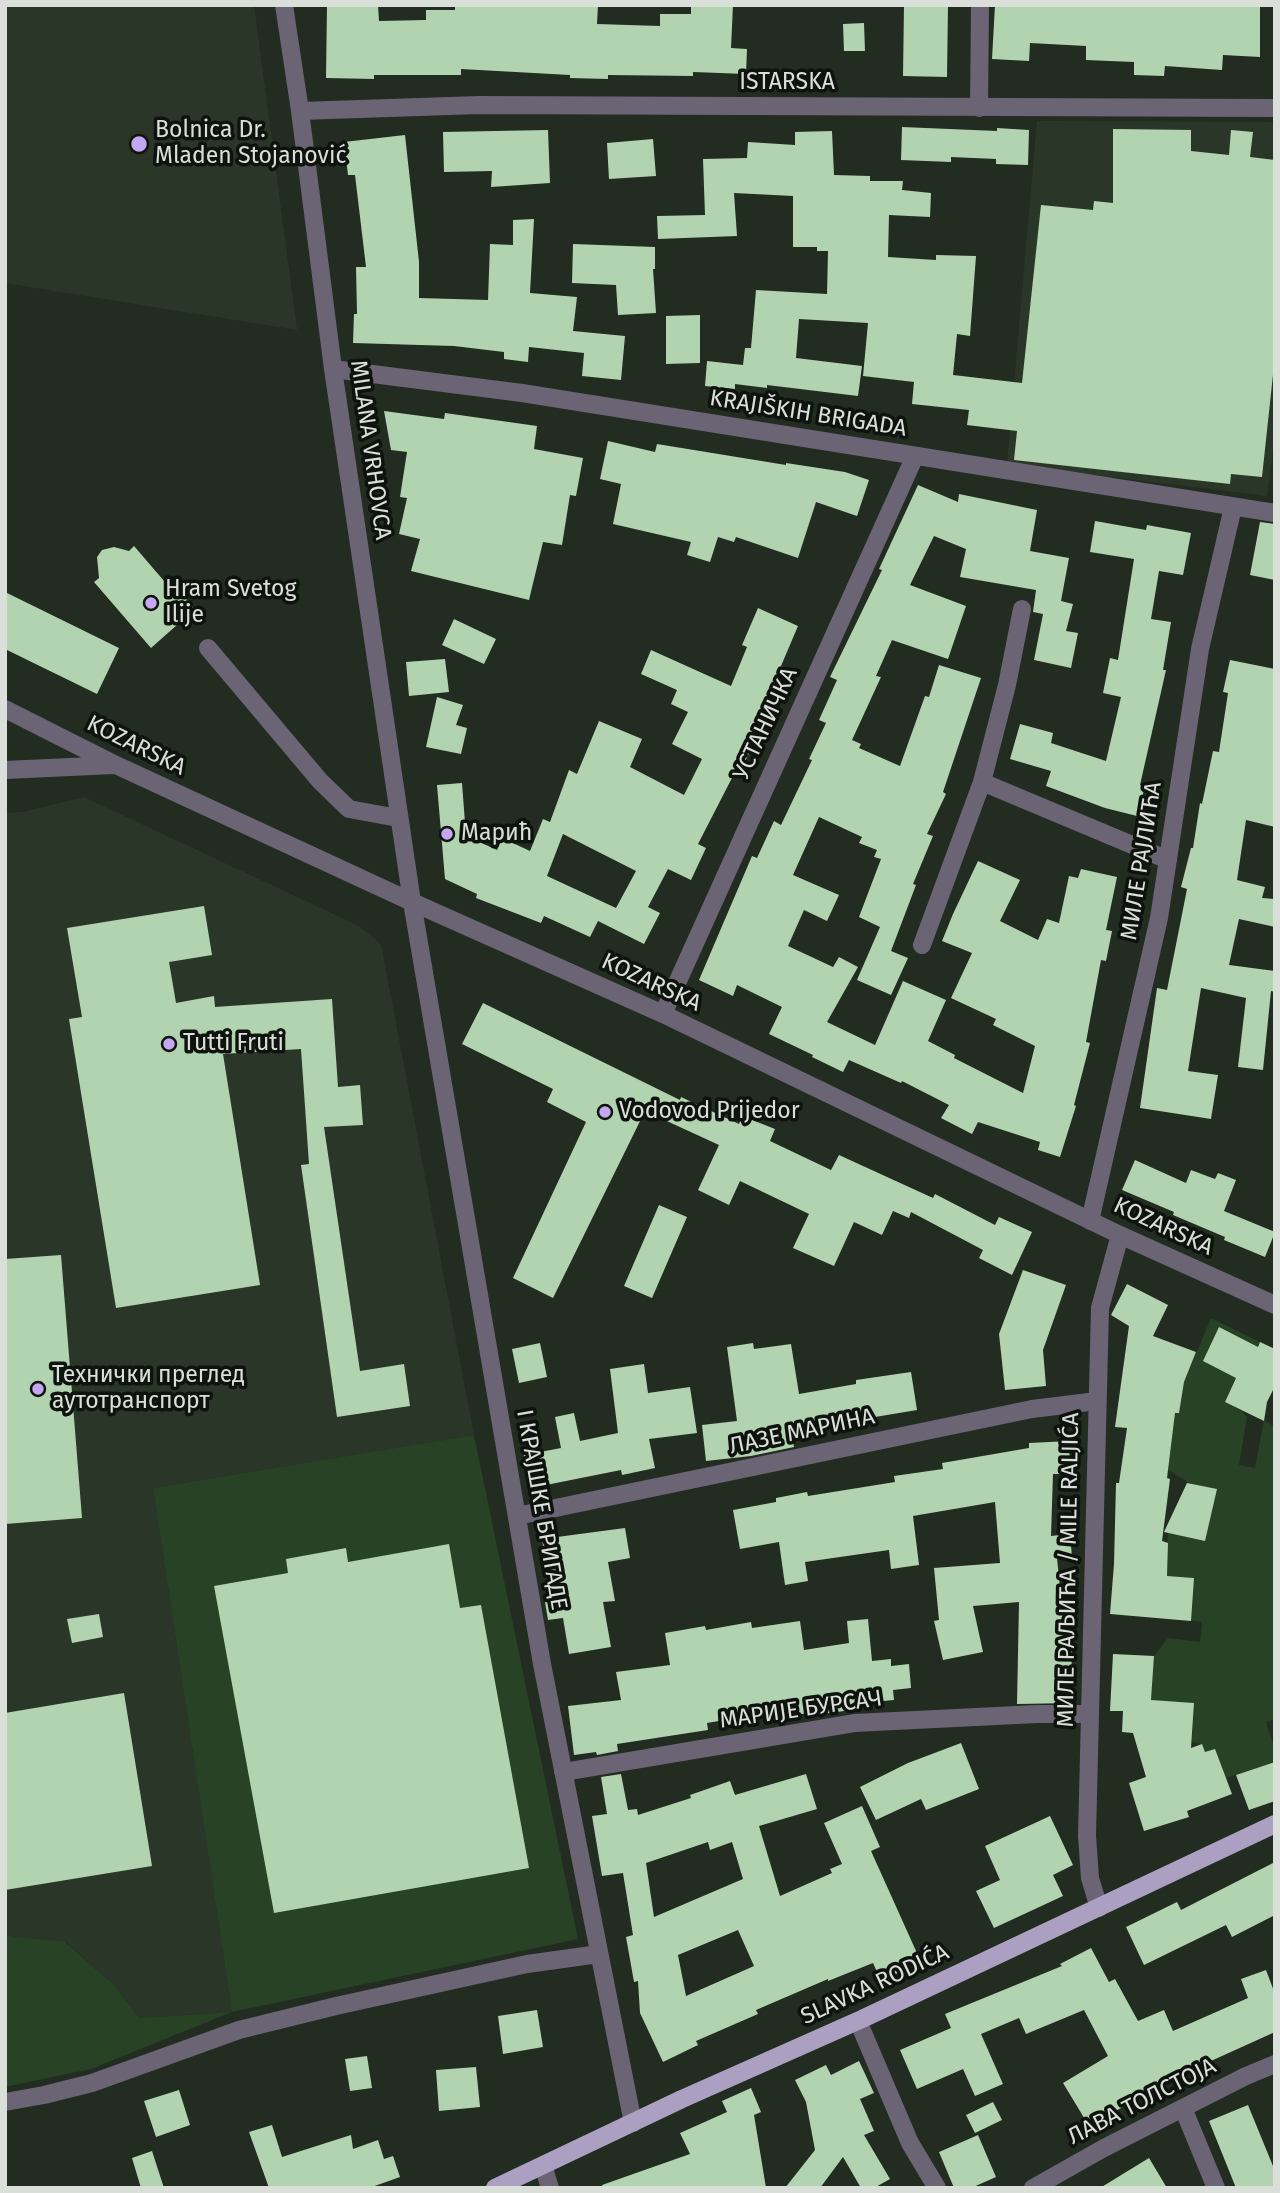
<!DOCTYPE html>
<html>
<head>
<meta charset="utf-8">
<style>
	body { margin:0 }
	#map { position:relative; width:1280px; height:2193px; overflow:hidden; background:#222c21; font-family:"Fira Sans",sans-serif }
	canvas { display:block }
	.frame { position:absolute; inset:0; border:7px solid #dae0d9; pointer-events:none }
</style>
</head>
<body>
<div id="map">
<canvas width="1280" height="2193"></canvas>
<div class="frame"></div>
</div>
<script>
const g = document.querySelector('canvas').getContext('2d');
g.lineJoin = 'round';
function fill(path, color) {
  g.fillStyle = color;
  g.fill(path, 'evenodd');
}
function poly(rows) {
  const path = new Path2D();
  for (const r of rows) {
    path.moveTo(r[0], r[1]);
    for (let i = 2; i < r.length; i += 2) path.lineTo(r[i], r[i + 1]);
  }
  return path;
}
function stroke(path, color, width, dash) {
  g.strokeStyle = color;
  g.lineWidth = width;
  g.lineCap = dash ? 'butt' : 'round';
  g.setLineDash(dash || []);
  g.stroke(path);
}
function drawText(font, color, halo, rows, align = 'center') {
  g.font = font + ' "Fira Sans",sans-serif';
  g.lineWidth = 7;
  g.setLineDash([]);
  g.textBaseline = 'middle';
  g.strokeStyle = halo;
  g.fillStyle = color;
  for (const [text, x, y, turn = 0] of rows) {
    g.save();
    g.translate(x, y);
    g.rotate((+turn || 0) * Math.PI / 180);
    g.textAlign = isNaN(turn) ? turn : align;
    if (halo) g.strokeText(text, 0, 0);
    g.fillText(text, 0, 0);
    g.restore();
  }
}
fill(poly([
	[5,5,254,5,297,330,5,283],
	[1037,121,1275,122,1275,435,1267,496,1007,464],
	[84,797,359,926,381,944,474,1435,153,1488,232,2012,139,2018,114,1985,65,1941,15,1937,5,1933,5,813,22,812]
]), '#2a3728');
fill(poly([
	[1211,1318,1260,1342,1243,1376,1235,1379,1225,1402,1242,1411,1247,1417,1239,1465,1255,1468,1264,1420,1275,1427,1275,1719,1266,1722,1275,1750,1275,1765,1266,1765,1226,1778,1205,1752,1202,1744,1192,1742,1194,1703,1151,1701,1154,1656,1168,1638,1200,1642,1202,1622,1170,1618,1194,1578,1167,1576,1168,1528,1216,1489,1191,1484,1168,1470,1172,1435,1164,1411,1179,1413,1183,1385],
	[474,1435,578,1939,232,2012,91,2069,5,2087,5,1934,15,1937,64,1941,114,1985,139,2018,232,2012,153,1488]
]), '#284226');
fill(poly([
	[327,5,378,5,379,21,426,20,426,10,455,10,455,5,598,5,597,24,660,26,660,14,691,14,691,5,733,5,731,48,747,49,746,74,693,72,693,76,608,75,608,79,570,78,570,75,461,69,461,75,374,75,374,79,326,78],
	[904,5,948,5,947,77,903,76],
	[995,5,1260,5,1260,57,1223,55,1222,70,1165,66,1164,76,1134,75,1134,62,1086,60,1086,46,1030,43,1029,61,992,59],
	[864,23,865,51,844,51,843,24],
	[902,127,997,131,997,128,1029,130,1028,165,996,164,996,159,951,157,951,162,901,160],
	[1113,129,1191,130,1191,151,1229,155,1231,130,1253,132,1250,157,1275,160,1275,356,1262,477,1231,474,1230,484,1014,460,1017,431,967,425,969,410,912,404,914,382,863,376,868,323,799,319,796,358,862,366,858,396,767,385,767,388,735,384,735,389,705,386,707,361,743,365,745,348,751,348,756,290,827,294,828,251,817,251,817,247,793,247,793,196,734,193,737,236,658,239,657,216,705,215,703,159,747,158,748,142,795,145,795,132,832,131,834,175,870,176,870,181,903,181,902,190,931,193,930,217,889,215,888,257,936,260,936,255,976,256,970,336,957,334,953,375,1022,383,1041,205,1093,210,1094,201,1113,203],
	[548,130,550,183,491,187,492,171,444,172,443,132],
	[405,135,419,262,419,298,488,300,490,244,513,245,513,220,534,219,530,293,577,297,573,331,625,336,621,380,582,376,584,353,529,347,528,362,504,359,504,352,454,346,353,343,354,314,357,314,356,267,366,267,355,175,348,175,344,142],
	[653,139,656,176,609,179,607,143],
	[573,244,655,247,655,269,653,269,656,313,618,315,616,285,572,283],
	[700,315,700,363,666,364,666,316],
	[384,411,444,419,445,413,537,426,534,449,583,458,576,496,570,495,562,545,543,542,529,600,411,571,420,539,399,534,407,498,400,497,407,452,391,450],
	[608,441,655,452,657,444,786,465,786,463,845,472,869,480,857,516,816,502,798,558,736,537,734,542,718,537,710,562,687,555,691,542,613,524,621,484,600,479],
	[918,485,958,502,959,494,1037,510,1030,551,1069,558,1061,601,1073,604,1066,631,1078,633,1071,668,1034,660,1043,614,1033,612,1036,590,960,577,966,549,934,536,910,585,966,606,948,659,892,640,876,676,881,677,852,740,861,744,859,748,900,766,925,696,929,697,939,665,981,678,943,792,946,794,927,834,933,836,913,884,916,885,891,951,908,958,891,995,857,980,880,927,859,917,881,859,874,857,877,850,859,843,862,837,819,817,793,875,839,895,827,921,804,910,788,946,833,967,839,957,858,967,827,1022,875,1045,903,981,946,1000,928,1041,955,1055,954,1058,1023,1093,1035,1046,993,1025,996,1019,951,998,972,953,942,941,953,914,978,861,1020,880,1000,921,1038,940,1047,919,1059,923,1069,876,1078,878,1081,869,1117,877,1106,930,1112,931,1106,961,1101,960,1086,1042,1090,1043,1074,1105,1076,1106,1060,1157,1038,1150,1040,1142,978,1122,972,1134,941,1118,949,1105,902,1081,901,1083,849,1060,843,1072,812,1057,813,1055,769,1034,782,1007,737,985,733,996,699,980,752,856,757,858,774,821,781,825,812,760,809,759,826,723,819,720,837,680,830,677,882,570,879,569],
	[1095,521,1146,530,1147,525,1191,533,1183,575,1159,571,1151,619,1171,622,1163,670,1166,670,1140,785,1145,786,1137,816,1105,808,1046,786,1051,771,1010,759,1020,724,1053,733,1051,743,1106,761,1121,697,1103,693,1110,658,1118,660,1134,559,1090,552],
	[1260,522,1275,524,1275,580,1250,575],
	[134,546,177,596,181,593,195,609,151,648,94,582,99,578,97,557,102,550,114,547,129,551],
	[5,592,119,648,97,694,5,649],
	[758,608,798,626,781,666,784,667,767,709,747,749,750,751,738,776,734,774,698,844,706,848,691,880,668,869,648,907,660,913,644,944,598,921,590,937,544,916,541,923,476,898,477,894,445,879,437,785,462,783,466,836,497,850,502,838,530,851,543,819,550,822,569,770,577,774,599,721,642,739,630,767,684,795,702,759,672,744,688,712,671,704,677,690,641,674,651,650,731,686,747,647,742,645],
	[563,834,636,871,616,908,547,876],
	[454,619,496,639,484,664,442,645],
	[445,659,449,692,409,696,406,662],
	[1230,660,1275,669,1275,827,1246,820,1237,880,1265,887,1262,898,1275,899,1275,927,1239,919,1229,965,1275,971,1275,992,1271,991,1263,1070,1238,1067,1246,998,1201,988,1188,1071,1218,1075,1211,1119,1140,1108,1157,988,1167,990,1187,889,1181,887,1191,848,1193,848,1200,803,1202,804,1213,751,1219,752,1228,693,1223,692],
	[437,697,463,705,456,725,467,728,461,754,426,747],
	[204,906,212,955,169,962,176,1003,214,996,215,1007,332,999,338,1087,360,1085,363,1125,324,1127,360,1371,404,1364,410,1406,337,1417,301,1165,309,1164,301,1049,223,1054,260,1285,116,1308,69,1019,82,1017,67,928],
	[483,1003,680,1100,681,1097,739,1124,742,1116,775,1129,770,1141,831,1170,839,1155,933,1198,935,1194,995,1225,999,1217,1032,1232,1012,1275,979,1258,983,1250,911,1212,909,1218,893,1211,882,1235,854,1222,834,1266,793,1248,809,1214,740,1181,729,1205,698,1190,719,1145,645,1111,553,1298,513,1278,586,1122,547,1102,553,1089,462,1044],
	[1135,1160,1186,1183,1191,1170,1215,1179,1218,1173,1236,1180,1224,1211,1275,1232,1265,1257,1224,1240,1225,1237,1173,1215,1174,1212,1122,1190],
	[659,1205,687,1217,652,1298,624,1286],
	[61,1255,82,1518,5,1524,5,1259],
	[1023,1270,1066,1285,1043,1350,1046,1386,1005,1390,999,1334],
	[1127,1284,1168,1305,1153,1336,1196,1352,1184,1382,1179,1413,1175,1413,1167,1478,1170,1479,1162,1541,1168,1543,1167,1576,1194,1578,1191,1621,1110,1614,1114,1564,1116,1483,1119,1483,1127,1428,1115,1427,1129,1326,1111,1315],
	[1219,1327,1258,1347,1260,1342,1275,1349,1275,1386,1267,1402,1264,1421,1225,1402,1236,1378,1203,1361],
	[540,1343,547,1377,519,1383,512,1349],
	[753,1343,754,1349,791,1344,799,1394,856,1384,856,1380,911,1372,917,1410,791,1431,794,1447,751,1456,706,1461,702,1425,737,1421,727,1347],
	[644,1364,648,1393,690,1387,697,1433,649,1439,655,1468,622,1475,621,1470,531,1488,524,1455,561,1448,555,1417,574,1413,580,1441,618,1433,610,1369],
	[1069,1441,1070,1474,1053,1474,1051,1536,1070,1534,1072,1557,1057,1558,1062,1608,1065,1608,1064,1638,1072,1638,1071,1703,1017,1704,1019,1602,973,1606,983,1652,943,1660,934,1621,939,1620,934,1568,1000,1563,995,1502,913,1516,919,1565,891,1569,889,1550,805,1562,808,1581,785,1585,779,1542,740,1549,733,1510,776,1502,776,1498,807,1492,808,1496,895,1482,894,1476,943,1469,942,1463,1029,1448,1029,1443],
	[1187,1483,1217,1489,1205,1541,1164,1532],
	[625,1528,630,1558,608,1562,615,1601,603,1602,611,1647,569,1654,563,1618,548,1620,544,1596,551,1595,542,1539],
	[449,1544,460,1608,481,1605,529,1868,274,1913,214,1586,288,1573,286,1559,346,1548,348,1562],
	[99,1614,103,1637,72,1643,67,1619],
	[868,1619,872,1661,891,1659,891,1666,909,1664,911,1688,893,1690,894,1700,851,1704,852,1710,813,1715,813,1712,767,1720,766,1713,707,1723,708,1730,617,1744,618,1751,597,1755,596,1752,574,1755,568,1706,621,1700,616,1672,670,1665,665,1633,705,1626,706,1630,751,1622,752,1628,800,1621,804,1650,849,1643,847,1621],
	[1113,1654,1154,1656,1151,1700,1194,1703,1191,1748,1202,1744,1205,1752,1215,1749,1232,1794,1187,1811,1189,1817,1144,1831,1129,1783,1146,1777,1133,1733,1122,1732,1123,1711,1110,1711],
	[124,1693,152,1866,5,1890,5,1713],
	[961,1743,979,1789,926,1810,921,1799,876,1820,860,1787,908,1763],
	[1275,1762,1275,1801,1249,1810,1236,1775],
	[621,1774,628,1810,637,1809,638,1815,691,1798,690,1795,730,1781,735,1795,806,1774,817,1809,759,1826,780,1896,832,1873,830,1869,842,1864,824,1823,862,1806,880,1847,871,1851,921,1962,881,1981,873,1963,828,1981,828,1979,756,2010,758,2014,696,2041,698,2045,663,2062,640,2013,638,1981,634,1982,626,1937,633,1935,623,1873,602,1876,592,1816,607,1814,601,1777],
	[708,1842,710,1850,732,1842,743,1879,654,1917,646,1863],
	[738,1930,754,1966,686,1996,678,1955],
	[1050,1816,1073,1865,1053,1875,1063,1896,994,1928,976,1891,1000,1880,985,1846],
	[1275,1862,1275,1915,1232,1937,1226,1925,1144,1965,1126,1927,1177,1902,1181,1910],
	[1091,1948,1109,1982,1115,1979,1138,2021,1164,2010,1173,2031,1248,1998,1241,1979,1266,1970,1275,1994,1275,2032,1180,2075,1089,2126,1063,2083,1108,2056,1084,2010,1026,2034,1019,2018,981,2034,1003,2084,975,2096,963,2069,917,2089,900,2050,951,2028,945,2014,1062,1966,1060,1964],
	[537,2010,543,2047,503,2054,498,2016],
	[367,2056,372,2088,350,2091,345,2059],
	[859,2061,874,2093,860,2099,874,2131,864,2135,890,2179,874,2188,861,2188,843,2157,820,2188,785,2188,815,2150,806,2102,795,2080,826,2065,831,2075],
	[476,2067,480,2107,439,2111,436,2070],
	[751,2088,761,2112,754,2115,766,2188,603,2188,602,2185,690,2154,680,2133,727,2112,722,2101],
	[179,2090,190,2125,156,2137,144,2101],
	[993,2102,1002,2120,975,2133,966,2115],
	[1248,2105,1275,2171,1275,2188,1236,2188,1209,2121],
	[272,2125,282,2157,351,2135,353,2149,378,2140,384,2159,393,2156,400,2177,369,2188,269,2188,249,2132],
	[978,2135,996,2177,971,2188,954,2188,939,2152],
	[152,2151,164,2188,141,2188,132,2158],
	[1149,2158,1167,2188,1100,2188]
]), '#b2d3af');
stroke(poly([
	[284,5,300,111,333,369,412,902,542,1664,633,2123],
	[979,108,980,5],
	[300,111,479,105,1275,108],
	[333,369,522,393,1275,513],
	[208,648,320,781,349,809,398,818],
	[5,709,116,765,412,902,663,1014,1120,1235,1275,1305],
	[5,770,114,765],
	[982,782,1168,860],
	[922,945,982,782,1007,685,1022,609],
	[663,1014,915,456],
	[1090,1221,1159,918,1200,649,1233,507],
	[517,1516,1032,1409,1097,1401],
	[563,1772,854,1723,1037,1714,1090,1714],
	[1099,1908,1090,1878,1087,1836,1100,1308,1120,1235],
	[858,2021,910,2143,937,2188],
	[5,2102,44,2095,92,2083,239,2030,336,2006,527,1964,599,1954],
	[1183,2108,1216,2188],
	[543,2165,550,2188],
	[1033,2188,1104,2148,1246,2076,1275,2064]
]), '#6a6475', 18);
stroke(poly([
	[495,2188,682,2099,862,2019,1275,1824]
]), '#aca0c2', 18);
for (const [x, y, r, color] of [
	[139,144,9,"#c4a7f1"],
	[151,603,7,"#c4a7f1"],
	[447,834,7,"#c4a7f1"],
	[169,1044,7,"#c4a7f1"],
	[605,1112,7,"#c4a7f1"],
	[38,1389,7,"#c4a7f1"]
]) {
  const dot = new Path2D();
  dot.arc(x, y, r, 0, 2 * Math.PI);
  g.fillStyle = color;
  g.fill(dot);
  stroke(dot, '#0e130e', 2.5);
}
drawText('23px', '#dae0d9', '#0e130e', [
	["ISTARSKA",787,83],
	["KRAJIŠKIH BRIGADA",808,414,9],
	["MILANA VRHOVCA",370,450,82],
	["УСТАНИЧКА",766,724,-65],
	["KOZARSKA",136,746,26],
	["МИЛЕ РАЈЛИЋА",1142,861,-81],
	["KOZARSKA",651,983,25],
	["KOZARSKA",1163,1227,25],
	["ЛАЗЕ МАРИНА",802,1432,-12],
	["I КРАЈШКЕ БРИГАДЕ",541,1510,80],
	["МИЛЕ РАЉИЋА / MILE RALJIĆA",1069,1570,-89],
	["МАРИЈЕ БУРСАЧ",801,1710,-8],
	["SLAVKA RODIĆA",875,1985,-25],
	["ЛАВА ТОЛСТОЈА",1142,2102,-27]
]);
drawText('23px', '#dae0d9', '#0e130e', [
	["Bolnica Dr.",155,131],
	["Mladen Stojanović",155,157],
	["Hram Svetog",165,590],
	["Ilije",165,616],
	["Марић",461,834],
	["Tutti Fruti",183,1044],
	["Vodovod Prijedor",619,1112],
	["Технички преглед",52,1376],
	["аутотранспорт",52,1402]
], 'left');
</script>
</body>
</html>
